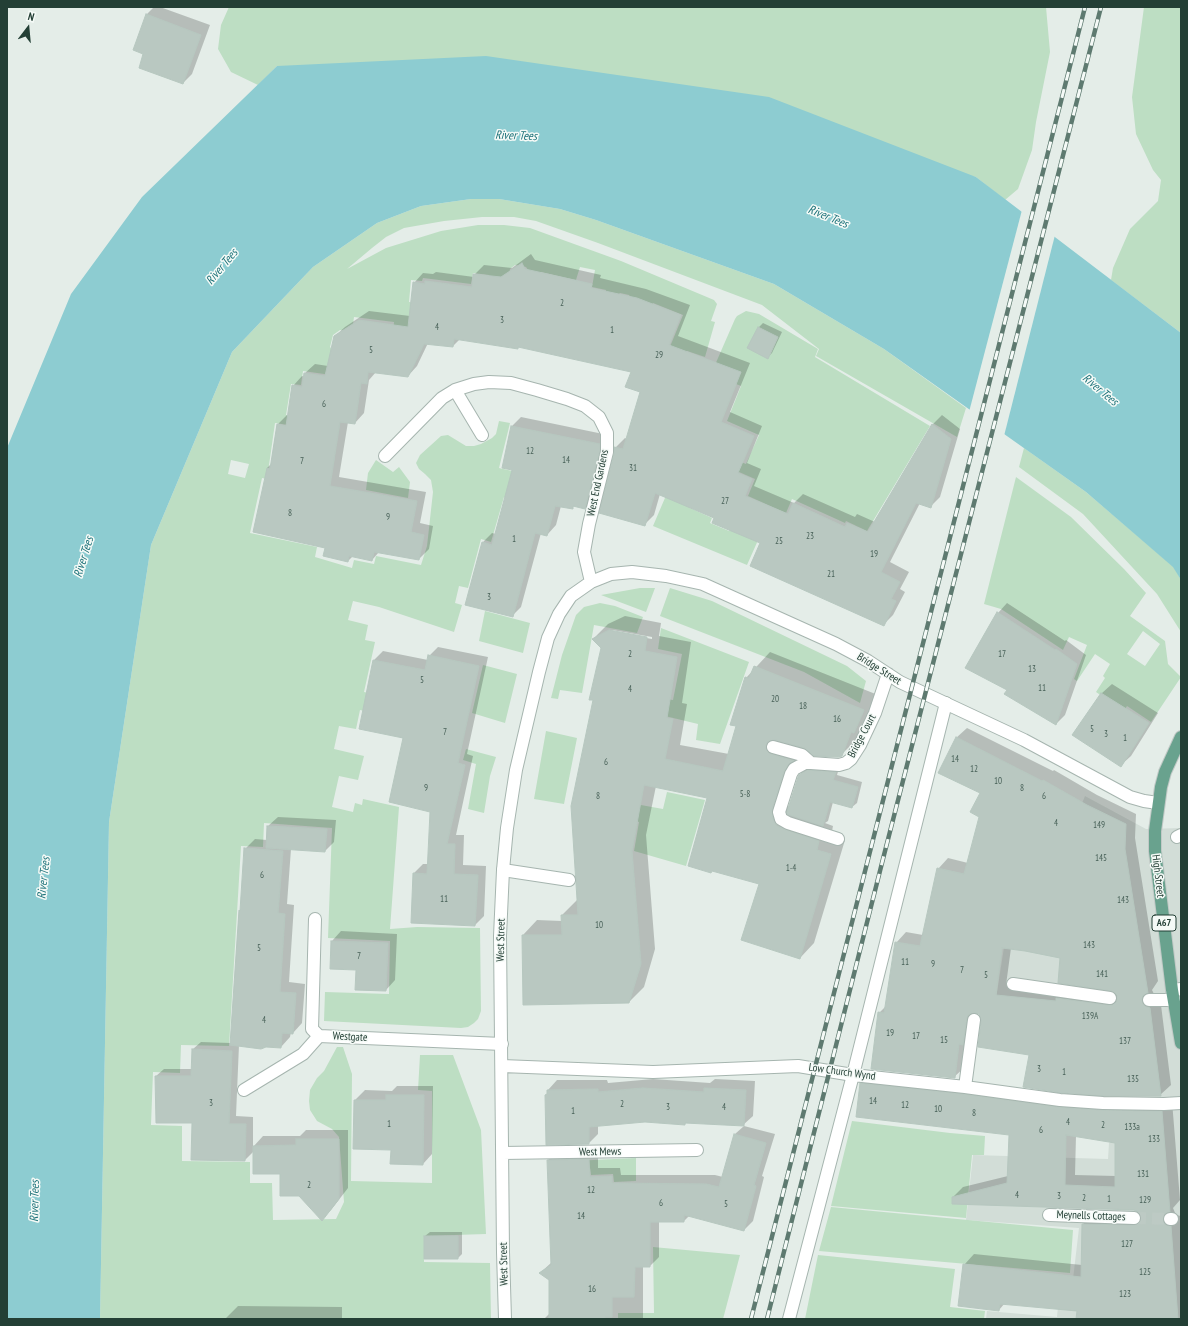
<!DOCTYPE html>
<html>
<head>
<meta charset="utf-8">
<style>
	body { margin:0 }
	#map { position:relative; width:1188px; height:1326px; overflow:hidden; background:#e4ede8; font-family:"PT Sans Narrow",sans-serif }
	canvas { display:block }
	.frame { position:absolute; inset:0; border:8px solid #233f35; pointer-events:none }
	.north { position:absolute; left:8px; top:8px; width:40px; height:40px; -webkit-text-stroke:3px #f5faf7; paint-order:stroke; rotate:16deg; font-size:11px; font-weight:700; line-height:16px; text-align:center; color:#233f35 }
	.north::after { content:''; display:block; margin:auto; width:14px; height:18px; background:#233f35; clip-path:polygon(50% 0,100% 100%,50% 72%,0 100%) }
</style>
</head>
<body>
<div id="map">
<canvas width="1188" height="1326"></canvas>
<div class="frame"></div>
<div class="north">N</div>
</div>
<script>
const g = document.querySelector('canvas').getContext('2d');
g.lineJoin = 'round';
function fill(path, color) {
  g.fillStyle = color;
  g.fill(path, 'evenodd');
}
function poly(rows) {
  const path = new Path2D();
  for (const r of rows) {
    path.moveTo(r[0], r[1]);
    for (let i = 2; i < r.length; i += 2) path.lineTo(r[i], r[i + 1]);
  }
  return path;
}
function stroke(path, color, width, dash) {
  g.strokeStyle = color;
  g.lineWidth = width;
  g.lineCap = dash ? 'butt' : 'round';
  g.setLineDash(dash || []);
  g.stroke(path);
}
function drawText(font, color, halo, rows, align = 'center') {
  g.font = font + ' "PT Sans Narrow",sans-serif';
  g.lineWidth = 3;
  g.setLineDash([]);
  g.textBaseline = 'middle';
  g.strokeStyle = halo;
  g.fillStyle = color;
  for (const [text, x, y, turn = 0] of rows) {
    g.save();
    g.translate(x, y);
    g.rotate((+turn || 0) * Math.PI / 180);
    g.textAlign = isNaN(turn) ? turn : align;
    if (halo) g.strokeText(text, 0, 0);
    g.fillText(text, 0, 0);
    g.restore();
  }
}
fill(poly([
	[1085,796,1146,829,1181,828,1181,1319,986,1319,987,1311,1057,1317,1059,1296,1071,1296,1079,1228,966,1220,973,1155,1108,1159,1109,1143,1115,1139,1122,1113,1122,1101,1076,1100,1076,1051,993,1018,1015,876,1067,838]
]), '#d2ddd7');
fill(poly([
	[229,7,1046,7,1050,52,1036,122,1032,150,1018,189,1005,200,976,177,277,66,258,85,231,72,218,49,221,25],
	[1144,7,1181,7,1181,333,1111,280,1113,268,1130,229,1158,201,1161,180,1153,170,1136,134,1132,97],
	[471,199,499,199,560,209,596,220,774,284,884,349,966,408,957,437,816,356,819,349,762,305,598,243,536,221,514,217,482,217,444,221,404,228,386,237,372,248,347,269,386,248,441,231,478,225,504,225,530,228,621,261,714,300,717,304,711,321,715,322,705,357,687,351,685,356,669,349,683,315,653,303,648,315,632,302,629,295,620,293,615,298,603,305,606,290,592,287,595,270,580,267,576,280,541,272,535,303,530,273,526,267,515,265,510,269,508,283,489,280,489,275,473,273,471,284,423,278,422,281,411,280,409,302,420,303,416,336,393,333,394,322,354,317,352,332,340,330,333,335,330,347,337,355,345,377,303,371,301,385,291,384,286,415,336,422,334,432,275,423,267,479,262,478,250,533,317,547,315,557,352,568,354,560,374,564,376,556,421,565,427,546,433,492,431,480,425,474,419,469,416,463,420,455,441,436,448,435,466,446,474,446,481,444,492,438,496,434,499,421,510,423,499,468,539,477,534,503,504,497,491,542,481,539,468,588,459,586,455,603,462,605,454,632,379,607,353,601,348,620,368,625,365,640,375,642,364,692,417,703,414,721,360,710,356,729,339,726,334,749,364,756,358,780,339,776,332,807,353,812,355,803,362,805,363,799,399,807,390,929,417,927,480,928,481,1011,478,1019,474,1023,468,1027,461,1028,324,1021,325,992,389,994,390,941,328,938,332,828,264,823,263,847,241,846,229,1046,181,1045,180,1073,153,1072,151,1125,182,1126,182,1161,250,1162,250,1183,272,1183,273,1220,336,1219,344,1202,339,1137,332,1129,317,1121,310,1110,309,1101,310,1090,317,1078,324,1071,337,1047,343,1047,352,1074,351,1181,432,1183,432,1091,418,1090,420,1055,453,1055,481,1130,486,1234,424,1236,424,1262,490,1263,491,1319,100,1319,109,822,151,545,232,352,313,267,377,223,421,206],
	[231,460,249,464,245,478,228,474],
	[746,311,759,314,818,349,815,357,930,426,867,531,846,521,845,523,792,499,786,513,748,496,755,479,739,472,732,489,703,477,690,508,712,518,710,523,729,531,732,526,759,538,747,565,653,526,685,451,721,454,746,464,759,435,727,421,741,386,711,374,735,319,737,316],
	[1024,448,1086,492,1174,567,1181,580,1181,632,1157,594,1083,514,1019,467],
	[376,460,393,472,399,467,410,482,408,498,366,490,368,473],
	[1016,477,1071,517,1124,569,1146,593,1130,616,1165,641,1168,664,1181,677,1151,722,1127,706,1124,711,1096,692,1105,678,1103,676,1110,664,1095,654,1077,681,1074,679,1087,645,1069,637,1063,650,1001,609,984,604],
	[1143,631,1160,644,1145,666,1127,654],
	[640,588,655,588,646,612,601,595],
	[670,588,712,601,847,666,866,681,860,703,804,672,660,616],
	[600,603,615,606,643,617,637,633,594,625,582,693,560,690,558,699,551,698,562,655,576,615,584,607],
	[485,611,530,623,523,653,479,641],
	[661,628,749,662,720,744,696,740,698,724,640,710,643,695,673,700,682,654,658,649],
	[483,665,517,674,505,723,472,713],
	[546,731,577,738,564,804,534,799],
	[466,749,496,757,490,776,484,813,468,809,476,764,463,760],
	[667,792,705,800,686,866,634,851,639,822,627,819,630,803,663,809],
	[852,1121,950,1133,985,1136,984,1155,972,1155,966,1218,831,1206],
	[636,1158,636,1181,614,1182,613,1174,591,1175,590,1168,551,1170,551,1162],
	[831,1207,1073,1230,1070,1273,819,1251],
	[653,1247,740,1255,723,1319,618,1319,618,1313,654,1313],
	[818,1255,955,1269,950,1307,985,1311,984,1319,805,1319]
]), '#bddec3');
fill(poly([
	[486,56,769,97,976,177,1181,333,1181,580,1173,567,1086,492,884,349,774,284,596,220,560,209,499,199,471,199,421,206,377,223,313,267,232,352,151,545,109,822,100,1319,7,1319,7,448,71,294,142,197,277,66]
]), '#8dccd1');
fill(poly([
	[1022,210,1055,235,1004,436,969,412]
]), '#e4ede8');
fill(poly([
	[154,7,160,7,210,25,192,74,183,83,145,54,146,15],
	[531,254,535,260,601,275,600,278,646,289,690,305,678,336,750,363,730,412,762,426,747,463,761,469,754,486,794,503,803,494,855,517,857,514,875,522,933,424,942,415,960,429,940,497,930,507,920,503,890,562,909,572,900,589,905,592,893,615,884,624,761,542,715,517,660,494,654,515,644,525,615,448,625,438,627,439,641,392,633,371,520,346,518,348,460,339,453,346,428,343,417,366,408,376,376,372,369,380,364,413,355,423,348,422,339,477,426,492,420,523,433,526,429,549,419,559,379,552,372,560,353,556,348,561,326,547,267,468,271,464,277,425,287,415,289,415,293,386,302,376,305,377,305,373,315,364,328,366,335,336,345,327,369,311,410,316,414,283,423,273,433,274,436,272,474,277,474,275,484,265,512,268],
	[763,323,782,332,772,353,768,357,758,328],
	[521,417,608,435,594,499,585,508,575,505,572,508,561,506,556,525,547,535,541,533,521,607,512,616,467,604,483,542,492,533,496,534,513,469,512,426],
	[1007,603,1065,641,1066,640,1086,655,1065,715,1056,724,1008,690,998,613],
	[625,616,661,623,659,636,691,642,682,703,687,704,680,745,729,754,737,726,746,678,770,652,878,695,869,717,863,723,856,740,841,755,805,748,800,753,786,794,789,809,800,775,805,770,812,766,839,768,837,775,862,782,857,803,852,807,833,802,828,821,825,823,833,826,831,836,845,840,814,943,800,958,760,884,709,797,656,786,646,835,655,949,644,987,629,1002,523,935,537,920,562,921,562,915,577,900,578,900,594,700,602,648,593,639,608,624],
	[612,630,652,637,652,639,614,632],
	[438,647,488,657,467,754,473,756,456,835,464,835,463,865,486,866,484,916,475,925,414,873,423,864,429,864,431,811,404,738,360,728,374,660,383,651,428,660,429,656],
	[1112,684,1158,713,1131,756,1121,765,1074,735,1102,693],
	[967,728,1053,771,1054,770,1097,795,1136,814,1135,838,1158,981,1152,990,1155,996,1160,997,1171,1085,1160,1095,1030,1055,982,1020,980,1014,976,1012,973,1033,965,1067,954,1077,879,1013,886,1006,896,943,906,932,923,935,938,869,948,858,968,863,981,816,981,793,956,738],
	[1011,948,1061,957,1119,995,1067,988,1065,990,1006,985],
	[278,817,336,820,334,842,325,851,291,849,287,904,294,905,289,982,305,984,302,1023,293,1033,291,1032,290,1037,281,1047,239,1045,236,1116,253,1117,253,1147,263,1136,300,1136,306,1130,348,1130,348,1188,331,1210,322,1219,281,1173,254,1151,245,1160,156,1076,164,1069,193,1069,193,1049,201,1042,231,1043,239,911,241,909,245,849,255,839,267,840,268,826],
	[341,931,397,934,395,980,386,990,357,969,331,968,332,941],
	[871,1073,1070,1097,1172,1101,1180,1200,1173,1208,1176,1215,1181,1216,1181,1319,1077,1319,1078,1311,1005,1303,999,1310,964,1265,974,1254,1082,1265,1083,1224,1093,1214,1144,1215,1135,1210,953,1197,963,1187,1008,1176,1010,1134,860,1084],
	[1076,1136,1116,1142,1116,1176,1075,1175],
	[653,1079,710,1083,715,1079,755,1081,753,1116,743,1125,687,1122,685,1124,645,1121,598,1125,598,1134,589,1143,546,1095,548,1093,548,1090,557,1080,607,1080,608,1083],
	[397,1086,433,1086,432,1154,423,1164,392,1149,354,1148,355,1100,365,1090,392,1091],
	[744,1126,775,1134,762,1176,764,1177,753,1221,744,1230,690,1215,684,1221,659,1221,659,1257,650,1266,643,1266,643,1319,544,1319,550,1313,550,1280,540,1273,552,1262,548,1160,557,1151,598,1151,598,1168,620,1168,621,1175,715,1175,723,1177,735,1134],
	[430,1232,462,1232,462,1254,458,1258,425,1236],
	[238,1306,342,1307,342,1319,225,1319]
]), '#0003');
const building = poly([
	[146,14,201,35,183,84,139,68,143,54,133,50,146,14],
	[522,263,525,269,592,284,591,288,637,298,681,315,669,345,741,372,721,422,754,436,738,473,752,479,745,496,788,514,793,503,845,527,847,523,868,532,932,424,951,439,931,508,916,503,881,572,900,582,891,599,896,601,884,626,750,566,760,543,712,523,714,518,655,493,645,526,599,513,614,454,614,447,623,449,640,392,625,387,631,372,518,347,518,349,454,339,453,347,424,344,408,377,368,372,367,384,361,383,355,424,340,422,330,486,417,501,411,532,424,535,419,560,374,552,372,561,349,556,348,562,323,556,325,548,253,532,267,468,270,469,277,424,286,426,292,385,302,387,304,373,325,376,334,336,359,320,408,327,413,282,425,284,425,281,472,287,473,274,501,277,522,263],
	[758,327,778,337,768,359,747,348,758,327],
	[511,426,600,444,600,451,585,509,573,506,573,509,555,506,547,536,535,533,513,617,465,605,482,542,492,545,512,470,502,468,511,426],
	[997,612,1055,650,1056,649,1077,664,1056,725,1004,694,1007,690,965,668,997,612],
	[609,630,647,637,645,651,677,657,667,718,673,719,665,759,723,771,736,726,730,725,745,677,749,678,754,666,864,710,854,733,851,732,842,756,838,757,814,756,804,748,775,740,768,741,766,745,766,749,771,754,794,761,788,765,784,772,772,810,774,822,777,826,786,830,819,841,817,850,831,854,800,959,741,940,759,884,712,871,711,873,688,866,707,798,644,785,632,851,641,964,629,1003,523,1005,522,935,562,935,561,915,578,915,571,806,593,700,589,700,601,648,592,639,609,630],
	[428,655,479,666,458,763,465,765,447,844,455,844,454,874,478,875,475,926,411,923,413,873,427,874,430,812,389,802,403,738,359,729,373,660,425,670,428,655],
	[1101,693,1149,723,1121,767,1072,735,1101,693],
	[956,737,1042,781,1043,780,1087,805,1126,824,1125,849,1148,993,1143,996,1142,1000,1145,1006,1150,1008,1161,1096,1103,1096,1061,1093,1023,1087,1029,1055,978,1047,981,1021,979,1014,975,1013,968,1015,967,1019,963,1045,959,1044,955,1078,871,1069,878,1012,884,1013,895,942,920,946,937,868,964,874,979,817,970,812,980,793,938,773,956,737],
	[1002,948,1025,951,1060,958,1058,983,1111,991,1117,995,1117,999,1116,1002,1113,1005,1109,1005,1056,998,1056,1001,996,995,1002,948],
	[807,770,836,772,833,780,858,787,852,808,830,802,823,826,787,814,787,812,798,777,799,775,807,770],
	[267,826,327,829,325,852,266,848,267,826],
	[244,848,283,851,278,913,285,914,280,992,296,993,293,1034,282,1033,281,1048,266,1047,261,1049,230,1045,239,910,240,911,244,848],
	[331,941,388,943,386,991,355,990,356,970,330,969,331,941],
	[192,1049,232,1051,229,1124,246,1124,245,1161,191,1160,192,1123,156,1123,155,1076,191,1076,192,1049],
	[860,1083,964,1094,1059,1107,1103,1110,1162,1111,1170,1212,1164,1215,1163,1219,1166,1225,1171,1226,1178,1319,1076,1319,1077,1311,1000,1304,999,1311,958,1306,963,1264,1081,1277,1082,1224,1134,1225,1140,1222,1141,1215,1138,1212,1134,1210,952,1204,952,1197,1007,1183,1009,1135,856,1117,860,1083],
	[1066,1135,1115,1143,1115,1187,1065,1185,1066,1135],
	[643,1088,704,1092,704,1088,746,1090,744,1126,685,1123,685,1125,645,1122,589,1127,589,1144,546,1145,545,1095,547,1094,547,1090,598,1089,598,1092,643,1088],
	[386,1095,424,1095,423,1165,390,1164,391,1150,353,1149,354,1100,386,1100,386,1095],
	[734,1134,766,1143,754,1185,756,1186,744,1231,684,1215,684,1222,650,1222,650,1267,635,1267,634,1297,612,1297,612,1317,605,1317,605,1319,549,1319,549,1280,539,1273,551,1265,547,1160,589,1159,590,1177,612,1176,612,1183,706,1184,719,1187,734,1134],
	[296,1139,339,1139,339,1199,322,1221,299,1196,280,1196,280,1174,253,1174,253,1146,296,1145,296,1139],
	[424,1236,458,1236,458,1259,424,1259,424,1236]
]);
fill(building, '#b9c8c1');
stroke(building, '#b6c7bf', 1);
stroke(poly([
	[1134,1218,1170,1219]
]), '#bdcac4', 12, [12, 6]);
const lane = poly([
	[503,870,569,880],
	[1013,984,1110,998],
	[1172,990,1181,989],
	[1149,1000,1174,1000],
	[853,1075,965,1087,1060,1100,1103,1103,1164,1104,1181,1103],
	[965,1087,974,1020],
	[244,1090,303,1054,319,1036],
	[789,1319,853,1075,946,703]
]);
const street = poly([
	[455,390,482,435],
	[385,456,442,398,455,390,474,384,489,382,511,383,537,390,567,399,585,406,599,417,607,433,607,452,589,524,584,552,591,582],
	[773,747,802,755,811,763],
	[1177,837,1181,835],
	[838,839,788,823,781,819,779,812,791,774,794,769,805,763,811,763,839,765,846,763,851,759,860,745,875,713,888,674],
	[315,919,312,1029,319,1036,502,1044],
	[502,1066,653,1072,798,1066,853,1075],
	[503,1153,697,1150],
	[1049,1215,1134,1218],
	[1170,1219,1172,1219],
	[505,1319,503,1252,500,936,503,870,507,828,516,770,539,672,548,638,559,614,571,596,591,582,611,574,632,572,666,576,703,584,836,644,868,661,900,682,1024,740,1130,797,1144,801,1158,803]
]);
const primary = poly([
	[1181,737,1165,772,1161,787,1155,831,1155,851,1172,990,1181,1043]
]);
stroke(lane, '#a6b5af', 14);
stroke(street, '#a6b5af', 14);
stroke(primary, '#c1c9c6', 14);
stroke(lane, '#fff', 12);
stroke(street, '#fff', 12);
stroke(primary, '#69a28e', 12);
const rail = poly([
	[751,1319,1085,7],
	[767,1319,884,855,1101,7]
]);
stroke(rail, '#5e7a70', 4.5);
stroke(rail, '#f5faf7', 3, [9]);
drawText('9px', '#486158', null, [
	["2",562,303],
	["3",502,320],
	["4",437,327],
	["1",612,330],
	["5",371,350],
	["29",659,355],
	["6",324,404],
	["12",530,451],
	["14",566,460],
	["7",302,461],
	["31",633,468],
	["27",725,501],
	["8",290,513],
	["9",388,517],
	["23",810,536],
	["1",514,539],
	["25",779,541],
	["19",874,554],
	["21",831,574],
	["3",489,597],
	["2",630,654],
	["17",1002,654],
	["13",1032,669],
	["5",422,680],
	["11",1042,688],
	["4",630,689],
	["20",775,699],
	["18",803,706],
	["16",837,719],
	["5",1092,729],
	["7",445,732],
	["3",1106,734],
	["1",1125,738],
	["14",955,759],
	["6",606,762],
	["12",974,769],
	["10",998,781],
	["9",426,788],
	["8",1022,788],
	["5-8",745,794],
	["8",598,796],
	["6",1044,796],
	["4",1056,823],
	["149",1099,825],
	["145",1101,858],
	["1-4",791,868],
	["6",262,875],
	["11",444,899],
	["143",1123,900],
	["10",599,925],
	["143",1089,945],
	["5",259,948],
	["7",359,956],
	["11",905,962],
	["9",933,964],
	["7",962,970],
	["141",1102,974],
	["5",986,975],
	["139A",1090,1016],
	["4",264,1020],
	["19",890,1033],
	["17",916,1036],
	["15",944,1040],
	["137",1125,1041],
	["3",1039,1069],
	["1",1064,1072],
	["135",1133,1079],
	["14",873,1101],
	["3",211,1103],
	["2",622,1104],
	["12",905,1105],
	["3",668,1107],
	["4",724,1107],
	["10",938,1109],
	["1",573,1111],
	["8",974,1113],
	["4",1068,1122],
	["1",389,1124],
	["2",1103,1125],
	["133a",1132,1127],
	["6",1041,1130],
	["133",1154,1139],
	["131",1143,1174],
	["2",309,1185],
	["12",591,1190],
	["4",1017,1195],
	["3",1059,1196],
	["2",1084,1198],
	["1",1109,1199],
	["129",1145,1200],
	["6",661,1203],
	["5",726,1204],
	["14",581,1216],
	["127",1127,1244],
	["125",1145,1272],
	["16",592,1289],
	["123",1125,1294]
]);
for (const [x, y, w] of [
	[1164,923,24]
]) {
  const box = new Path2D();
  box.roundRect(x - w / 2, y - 8, w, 16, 3);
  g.fillStyle = '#f5faf7';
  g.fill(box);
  stroke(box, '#233f35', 1);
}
drawText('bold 10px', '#233f35', null, [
	["A67",1164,923]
]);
drawText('11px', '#233f35', '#f5faf7', [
	["West End Gardens",598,483,-78],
	["Bridge Street",879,669,32],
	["Bridge Court",862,736,-62],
	["High Street",1158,876,83],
	["West Street",501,940,-89],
	["Westgate",350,1037,3],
	["Low Church Wynd",842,1072,8],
	["West Mews",600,1152,-1],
	["Meynells Cottages",1091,1216,2],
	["West Street",504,1264,-91]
]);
drawText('italic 12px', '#1e737a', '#f5faf7', [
	["River Tees",516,136,2],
	["River Tees",828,217,22],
	["River Tees",222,267,-50],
	["River Tees",1100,390,40],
	["River Tees",84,557,-73],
	["River Tees",44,878,-84],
	["River Tees",35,1201,-89]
]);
</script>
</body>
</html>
